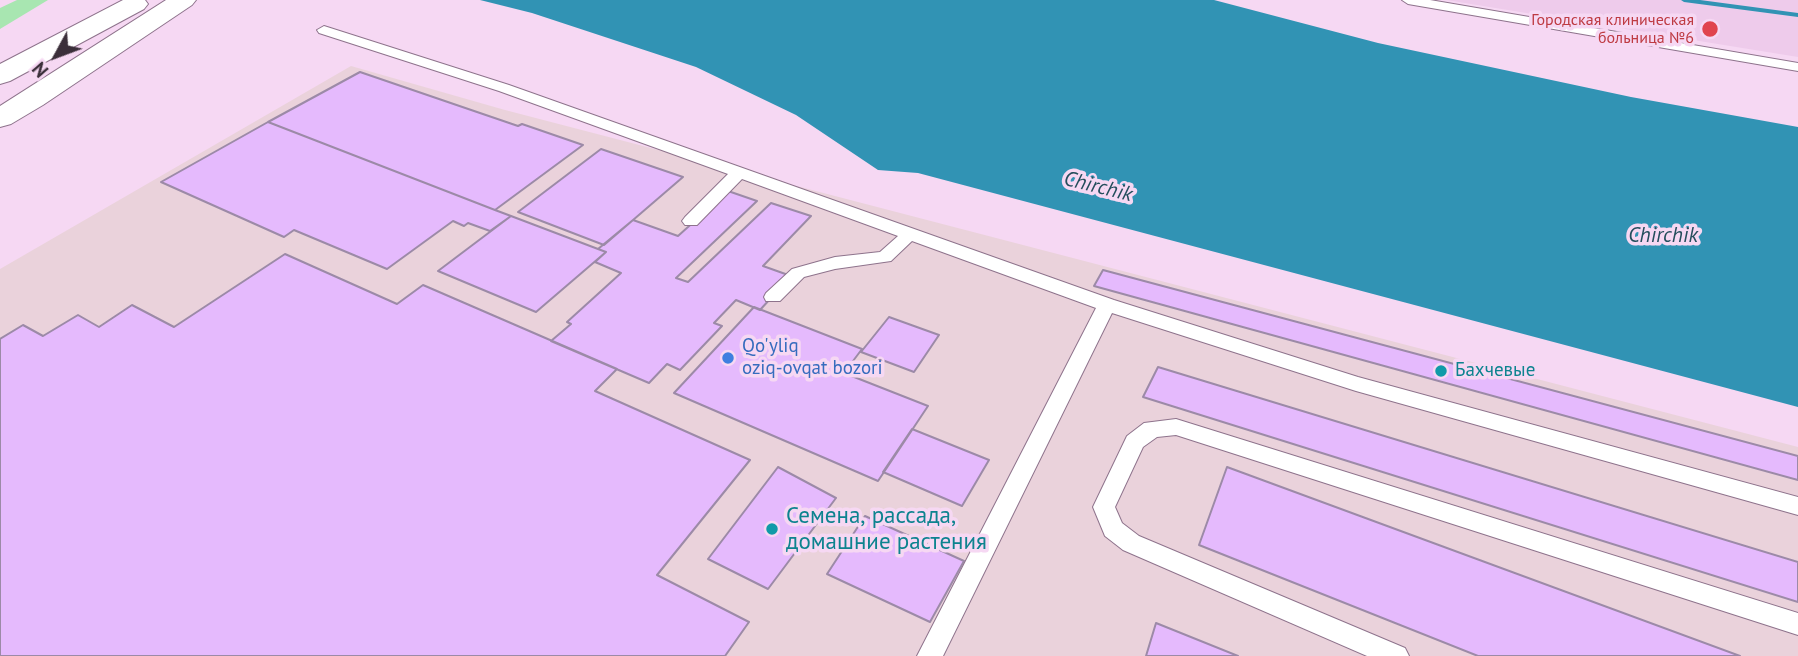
<!DOCTYPE html>
<html>
<head>
<meta charset="utf-8">
<style>
	body { margin:0 }
	#map { position:relative; width:1798px; height:656px; overflow:hidden; background:#f6d8f3; font-family:"PT Sans",sans-serif }
	canvas { display:block }
	.north { position:absolute; left:21px; top:21px; width:70px; height:70px; -webkit-text-stroke:5px #f6d8f3; paint-order:stroke; rotate:229deg; font-size:19px; font-weight:700; line-height:28px; text-align:center; color:#3b2f3a }
	.north::after { content:''; display:block; margin:auto; width:24px; height:32px; background:#3b2f3a; clip-path:polygon(50% 0,100% 100%,50% 72%,0 100%) }
</style>
</head>
<body>
<div id="map">
<canvas width="1798" height="656"></canvas>
<div class="north">N</div>
</div>
<script>
const g = document.querySelector('canvas').getContext('2d');
g.lineJoin = 'round';
function fill(path, color) {
  g.fillStyle = color;
  g.fill(path, 'evenodd');
}
function poly(rows) {
  const path = new Path2D();
  for (const r of rows) {
    path.moveTo(r[0], r[1]);
    for (let i = 2; i < r.length; i += 2) path.lineTo(r[i], r[i + 1]);
  }
  return path;
}
function stroke(path, color, width, dash) {
  g.strokeStyle = color;
  g.lineWidth = width;
  g.lineCap = dash ? 'butt' : 'round';
  g.setLineDash(dash || []);
  g.stroke(path);
}
function drawText(font, color, halo, rows, align = 'center') {
  g.font = font + ' "PT Sans",sans-serif';
  g.lineWidth = 7;
  g.setLineDash([]);
  g.textBaseline = 'middle';
  g.strokeStyle = halo;
  g.fillStyle = color;
  for (const [text, x, y, turn = 0] of rows) {
    g.save();
    g.translate(x, y);
    g.rotate((+turn || 0) * Math.PI / 180);
    g.textAlign = isNaN(turn) ? turn : align;
    if (halo) g.strokeText(text, 0, 0);
    g.fillText(text, 0, 0);
    g.restore();
  }
}
fill(poly([
	[351,66,505,110,1798,447,1798,656,0,656,0,269]
]), '#ead2db');
fill(poly([
	[1446,0,1798,0,1798,57]
]), '#eecbeb');
fill(poly([
	[17,0,48,0,0,29,0,8]
]), '#a8e6b1');
fill(poly([
	[480,0,1214,0,1378,43,1631,97,1798,127,1798,407,918,173,878,170,796,115,696,67,532,13]
]), '#3193b4');
fill(poly([
	[1681,0,1700,0,1798,13,1798,17,1684,2,1681,0]
]), '#3193b4');
const building = poly([
	[360,72,518,126,522,124,583,145,495,210,268,122,360,72],
	[268,122,495,210,511,216,490,231,468,223,464,226,453,221,387,269,294,230,284,237,161,182,268,122],
	[601,149,683,177,604,245,518,212,601,149],
	[728,191,757,201,676,278,688,282,771,203,811,216,763,266,791,276,760,310,736,300,714,323,722,326,680,370,667,364,649,383,551,341,571,324,567,322,621,273,595,262,606,252,598,249,633,220,678,236,728,191],
	[511,216,598,249,606,252,536,312,438,271,511,216],
	[285,254,397,304,423,285,617,369,595,391,750,460,657,575,749,622,725,656,0,656,0,339,23,325,43,336,78,315,99,327,132,305,174,327,285,254],
	[1103,270,1798,456,1798,480,1094,286,1103,270],
	[754,307,862,349,844,373,928,406,878,481,674,393,754,307],
	[889,317,939,335,914,372,861,352,889,317],
	[1158,367,1798,562,1798,602,1143,397,1158,367],
	[912,429,989,460,962,506,883,472,912,429],
	[778,467,836,498,768,589,708,559,778,467],
	[1227,467,1740,656,1478,656,1199,545,1227,467],
	[865,516,964,561,930,622,827,574,865,516],
	[1156,623,1238,656,1146,656,1156,623]
]);
fill(building, '#e5bafd');
stroke(building, '#9c8aa7', 2);
const lane = poly([
	[1402,0,1430,0,1798,63,1798,71,1408,4,1402,0],
	[324,26,509,85,1114,300,1358,377,1798,497,1798,515,1356,391,1112,313,943,656,917,656,1096,308,912,241,891,261,835,269,804,277,780,301,766,301,764,297,766,293,792,269,835,257,880,252,898,236,742,179,697,225,685,225,682,221,685,217,728,174,499,91,319,33,317,30,324,26],
	[1176,419,1798,613,1798,635,1176,435,1157,437,1143,447,1115,507,1122,523,1139,536,1405,648,1409,656,1367,656,1123,550,1105,536,1093,507,1127,436,1144,423,1176,419]
]);
const highway = poly([
	[123,0,145,0,148,4,144,9,10,81,0,84,0,64,123,0],
	[166,0,196,0,192,5,43,105,11,124,0,127,0,106,166,0]
]);
stroke(lane, '#8e738c', 2);
stroke(highway, '#8e738c', 2);
fill(lane, '#fff');
fill(highway, '#fff');
for (const [x, y, r, color] of [
	[1710,29,9,"#e0444e"],
	[728,358,7,"#3f7fe0"],
	[1441,371,7,"#0f9aa8"],
	[772,529,7,"#0f9aa8"]
]) {
  const dot = new Path2D();
  dot.arc(x, y, r, 0, 2 * Math.PI);
  g.fillStyle = color;
  g.fill(dot);
  stroke(dot, '#f6d8f3', 2.5);
}
drawText('16px', '#be3a42', '#f6d8f3', [
	["Городская клиническая",1694,20],
	["больница №6",1694,38]
], 'right');
drawText('19px', '#366cbe', '#f6d8f3', [
	["Qo'yliq",742,347],
	["oziq-ovqat bozori",742,369]
], 'left');
drawText('19px', '#0d838f', '#f6d8f3', [
	["Бахчевые",1455,371]
], 'left');
drawText('italic 21px', '#254e5d', '#f6d8f3', [
	["Chirchik",1098,187,14],
	["Chirchik",1663,236]
]);
drawText('23px', '#0d838f', '#f6d8f3', [
	["Семена, рассада,",786,516],
	["домашние растения",786,542]
], 'left');
</script>
</body>
</html>
